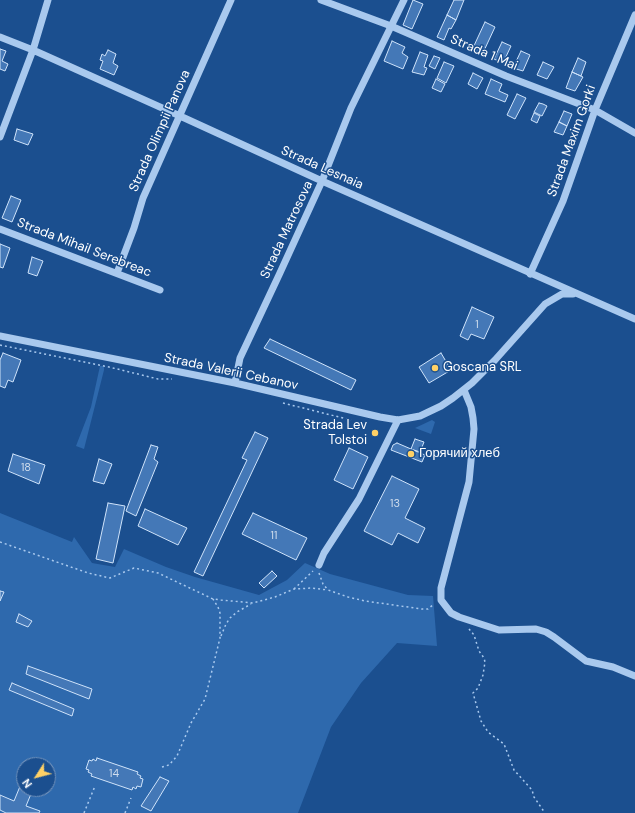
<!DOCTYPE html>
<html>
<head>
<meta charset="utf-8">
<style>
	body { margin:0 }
	#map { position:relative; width:635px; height:813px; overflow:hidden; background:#1b4f8f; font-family:"DM Sans",sans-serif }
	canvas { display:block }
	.north { position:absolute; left:16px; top:757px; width:40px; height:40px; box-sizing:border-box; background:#1b4f8f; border:1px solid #7695bc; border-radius:50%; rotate:234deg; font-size:11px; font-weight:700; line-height:16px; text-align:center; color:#fff }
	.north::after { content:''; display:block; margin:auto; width:14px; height:18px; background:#ffd166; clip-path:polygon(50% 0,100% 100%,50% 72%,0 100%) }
</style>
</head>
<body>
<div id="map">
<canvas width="635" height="813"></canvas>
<div class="north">N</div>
</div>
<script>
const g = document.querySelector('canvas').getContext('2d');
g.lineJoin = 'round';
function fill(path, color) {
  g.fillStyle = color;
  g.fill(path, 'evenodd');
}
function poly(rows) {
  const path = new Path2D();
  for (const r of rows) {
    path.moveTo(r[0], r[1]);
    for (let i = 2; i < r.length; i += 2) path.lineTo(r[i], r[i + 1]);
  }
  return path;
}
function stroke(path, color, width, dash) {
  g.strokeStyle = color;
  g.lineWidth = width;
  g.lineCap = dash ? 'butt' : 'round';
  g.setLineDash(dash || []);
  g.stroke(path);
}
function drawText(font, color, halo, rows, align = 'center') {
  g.font = font + ' "DM Sans",sans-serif';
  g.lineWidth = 3;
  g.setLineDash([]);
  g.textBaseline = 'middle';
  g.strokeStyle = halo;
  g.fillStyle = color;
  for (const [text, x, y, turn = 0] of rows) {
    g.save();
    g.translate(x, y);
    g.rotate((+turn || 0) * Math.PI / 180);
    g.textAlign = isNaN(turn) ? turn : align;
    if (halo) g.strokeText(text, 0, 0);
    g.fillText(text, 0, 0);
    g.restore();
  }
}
fill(poly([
	[100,366,104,366,104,370,84,449,76,446,91,407],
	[432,420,435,422,431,434,415,428],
	[0,513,72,542,74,537,92,563,115,567,124,549,166,567,195,577,259,595,287,580,305,563,330,574,408,595,433,596,437,646,397,643,361,683,331,727,298,813,0,813],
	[24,765,48,765,48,789,24,789]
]), '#2e69ad');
const building = poly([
	[413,0,423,4,412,29,403,25,413,0],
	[454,0,464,0,456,20,447,15,454,0],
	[447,15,456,20,451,29,449,28,444,40,437,37,447,15],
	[485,22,495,27,482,55,472,50,485,22],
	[392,41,405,47,402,53,408,57,403,69,384,61,392,41],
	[502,42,511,46,503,63,494,59,502,42],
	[0,49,6,51,2,61,8,64,5,71,0,69,0,49],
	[108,50,116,54,113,63,118,66,114,75,100,69,103,61,100,60,102,54,105,56,108,50],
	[521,51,530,55,523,71,513,68,521,51],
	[420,52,428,55,424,67,427,68,424,75,412,72,420,52],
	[434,56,440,58,435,69,429,66,434,56],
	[578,58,586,62,581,76,572,72,578,58],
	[444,62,454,66,446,83,437,78,444,62],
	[543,62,554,67,547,79,537,75,543,62],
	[572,72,583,77,575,91,566,88,572,72],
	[473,73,483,78,477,89,468,84,473,73],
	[436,79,445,84,441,92,432,88,436,79],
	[491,79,502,84,499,91,508,95,505,102,485,94,491,79],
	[517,94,526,98,515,119,507,115,517,94],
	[539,103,543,104,547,106,542,116,534,112,539,103],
	[564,111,572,114,567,126,559,122,564,111],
	[534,113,540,116,537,123,531,120,534,113],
	[559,122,567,126,563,135,554,132,559,122],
	[17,129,33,134,28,145,14,140,17,129],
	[11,196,21,200,12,222,2,218,11,196],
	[0,244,10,248,3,268,0,267,0,244],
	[32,257,43,261,37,276,28,273,32,257],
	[472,307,494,317,484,339,471,334,468,340,460,336,472,307],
	[270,339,356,380,351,390,264,348,270,339],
	[3,353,21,360,13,382,8,380,5,388,0,386,0,360,3,353],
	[441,353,451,370,429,383,419,367,441,353],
	[255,432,268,438,203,576,194,572,247,460,242,458,255,432],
	[415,439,424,442,420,452,411,449,415,439],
	[397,443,425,455,422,462,391,450,393,445,397,443],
	[151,445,158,447,154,459,158,462,136,516,126,511,151,445],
	[349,448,368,457,353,489,334,480,349,448],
	[13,454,45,465,39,484,8,471,13,454],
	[99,459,112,464,104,484,93,481,99,459],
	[392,476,419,489,405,518,425,528,418,543,398,533,392,545,364,531,392,476],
	[108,503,125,506,113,563,96,559,108,503],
	[145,509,187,528,178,545,138,526,145,509],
	[253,513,307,538,296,560,242,534,253,513],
	[272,571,277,576,264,588,259,583,272,571],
	[0,591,4,592,0,601,0,591],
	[19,614,32,621,28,627,16,622,19,614],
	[28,666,92,689,89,699,26,674,28,666],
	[12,683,74,709,72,716,9,690,12,683],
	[97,758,138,772,137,774,141,776,140,778,143,779,141,787,137,786,136,789,133,787,132,790,91,776,92,774,88,772,89,770,86,769,89,760,92,761,93,759,96,761,97,758],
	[160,777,169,781,151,811,141,806,160,777],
	[21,784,24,786,24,789,33,789,26,806,40,811,39,813,6,813,0,810,0,795,14,801,21,784]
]);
fill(building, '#4478b7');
stroke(building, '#cfe3fa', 1);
stroke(poly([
	[0,345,109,367,158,379,172,379],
	[283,403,351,420],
	[0,542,88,573,110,578,134,568,158,573,213,599,221,600,253,603,275,597,294,589,312,588,328,590],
	[319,573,323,584,328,590,348,597,365,601,422,609,428,609,434,604],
	[294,589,313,571],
	[469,629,474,635,479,651,484,658,485,662,483,675,478,688,473,693,481,721,488,732,504,744,514,770,532,790,534,797,545,813],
	[221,636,226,624,230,618,237,612,251,604],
	[162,767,169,765,177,756,191,723,205,699,220,638,220,613,218,607,213,599],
	[84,813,95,786],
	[125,813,131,798]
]), '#a9c9ee', 1.5, [2, 3]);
stroke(poly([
	[321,0,391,26,506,76,595,110,635,133],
	[0,37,33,50,180,116,322,181,635,319],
	[0,137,33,50,48,0],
	[0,229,160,290],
	[117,273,134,228,143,198,231,0],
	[530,274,563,201,595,110,635,15],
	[0,336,235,383,380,417,398,420,420,416,441,406,453,398,472,383,495,360,545,304,562,294,573,294],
	[235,383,240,358,279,275,322,181,351,108,404,0],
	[464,390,471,407,473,418,474,429,469,482,441,588,441,600,451,613,459,617,499,630,536,629,546,632,554,637,586,661,613,667,635,676],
	[319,565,324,553,359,499,398,420]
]), '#a9c9ee', 7);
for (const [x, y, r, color] of [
	[435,368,4,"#ffd166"],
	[375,433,4,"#ffd166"],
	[411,454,4,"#ffd166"]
]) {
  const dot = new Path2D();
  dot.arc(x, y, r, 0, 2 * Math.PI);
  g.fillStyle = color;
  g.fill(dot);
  stroke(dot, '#1b4f8f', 1.5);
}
drawText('11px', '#d0dded', null, [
	["1",477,325],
	["18",26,468],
	["13",395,504],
	["11",274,536],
	["14",114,774]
]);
drawText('13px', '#fff', '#1b4f8f', [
	["Strada 1 Mai",484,53,23],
	["Strada Olimpii Panova",160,131,-66],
	["Strada Maxim Gorki",572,141,-70],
	["Strada Lesnaia",322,168,24],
	["Strada Matrosova",287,230,-65],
	["Strada Mihail Serebreac",84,248,21],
	["Strada Valerii Cebanov",231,372,12]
]);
drawText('13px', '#fff', '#1b4f8f', [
	["Goscana SRL",443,368],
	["Strada Lev",367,426,"right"],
	["Tolstoi",367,441,"right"],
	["Горячий хлеб",419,454]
], 'left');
</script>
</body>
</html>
